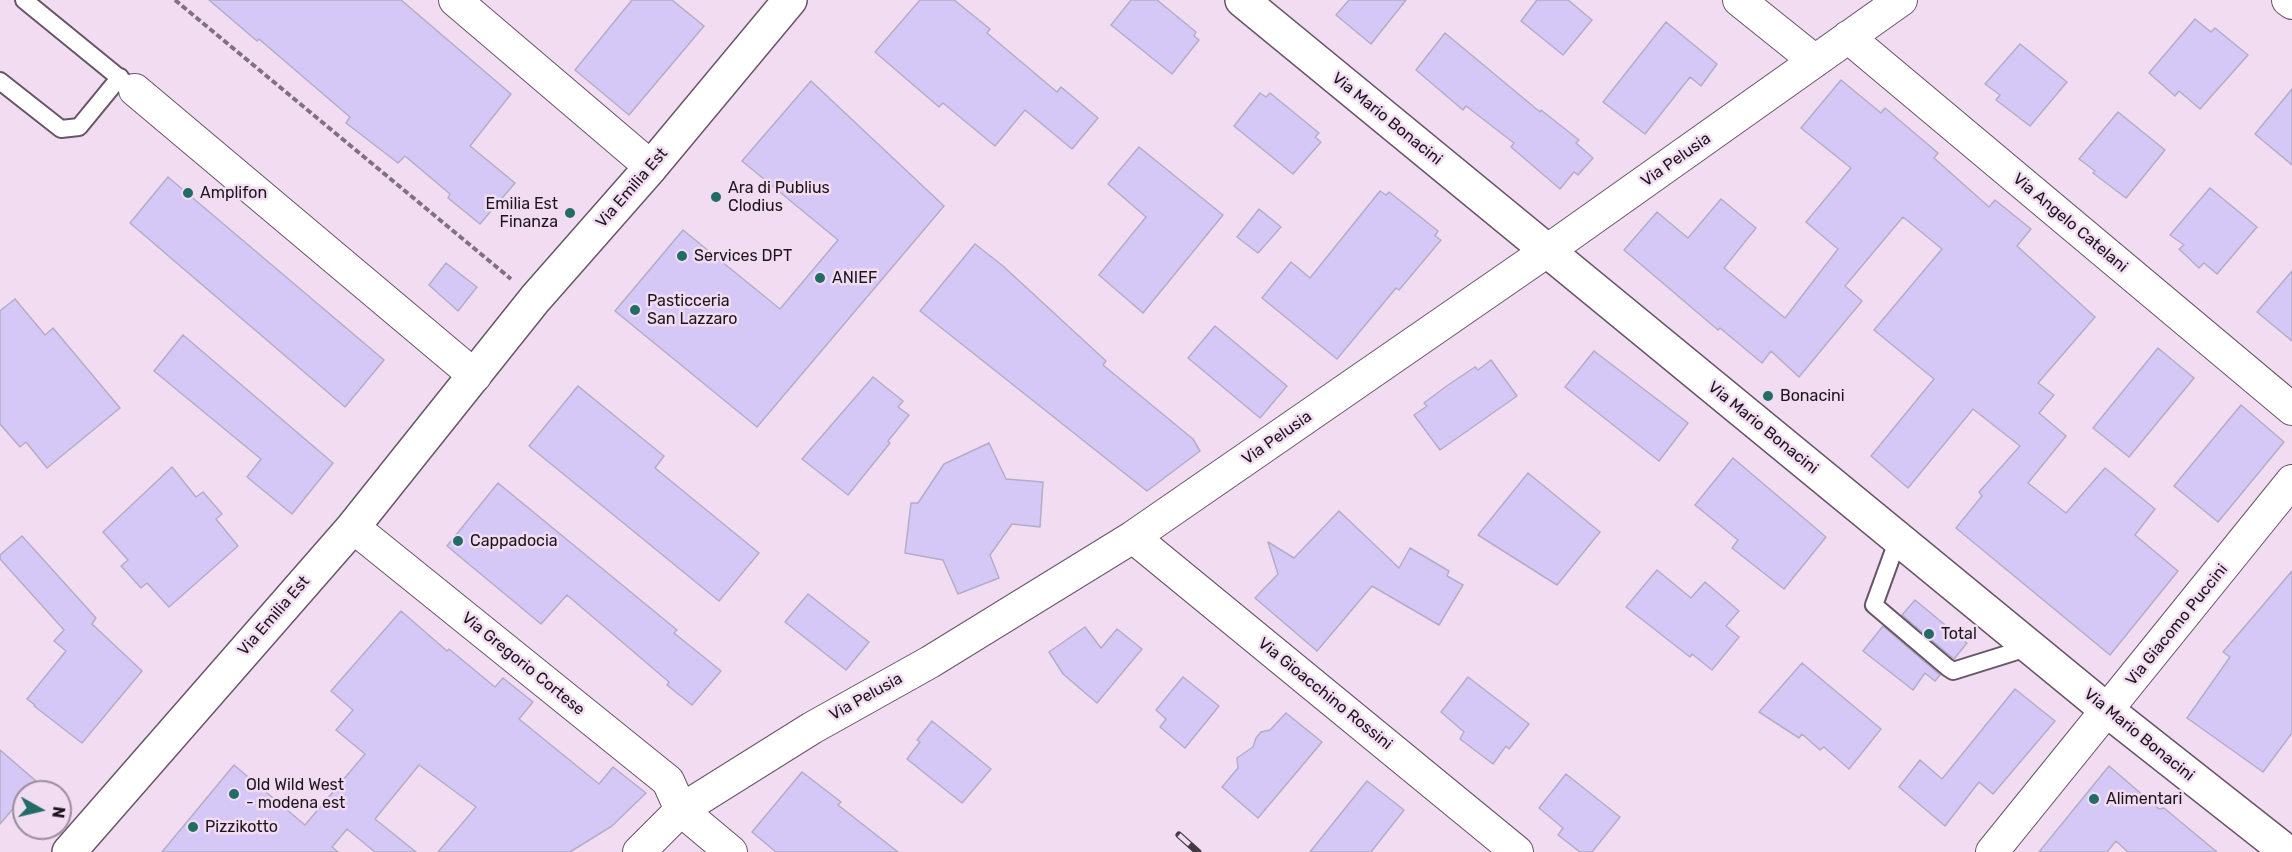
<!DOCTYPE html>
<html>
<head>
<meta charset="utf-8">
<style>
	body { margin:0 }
	#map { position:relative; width:2292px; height:852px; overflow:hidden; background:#f2dcf2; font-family:Rubik,sans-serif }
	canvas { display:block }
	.north { position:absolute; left:12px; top:780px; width:60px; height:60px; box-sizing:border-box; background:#f2dcf2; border:2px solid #9c8c9c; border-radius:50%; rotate:98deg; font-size:16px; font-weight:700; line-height:24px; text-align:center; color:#1c151c }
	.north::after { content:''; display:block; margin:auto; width:21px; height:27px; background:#226c65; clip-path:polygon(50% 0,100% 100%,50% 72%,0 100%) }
</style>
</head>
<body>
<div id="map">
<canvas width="2292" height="852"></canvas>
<div class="north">N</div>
</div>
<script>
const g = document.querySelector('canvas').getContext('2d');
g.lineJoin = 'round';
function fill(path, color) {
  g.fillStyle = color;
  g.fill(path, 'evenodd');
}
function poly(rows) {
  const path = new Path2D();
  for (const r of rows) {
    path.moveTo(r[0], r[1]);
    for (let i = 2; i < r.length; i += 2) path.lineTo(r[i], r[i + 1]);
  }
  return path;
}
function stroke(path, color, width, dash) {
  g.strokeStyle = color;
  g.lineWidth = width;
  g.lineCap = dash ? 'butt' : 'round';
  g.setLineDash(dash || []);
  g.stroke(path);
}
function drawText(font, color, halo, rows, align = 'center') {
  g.font = font + ' Rubik,sans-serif';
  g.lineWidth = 5;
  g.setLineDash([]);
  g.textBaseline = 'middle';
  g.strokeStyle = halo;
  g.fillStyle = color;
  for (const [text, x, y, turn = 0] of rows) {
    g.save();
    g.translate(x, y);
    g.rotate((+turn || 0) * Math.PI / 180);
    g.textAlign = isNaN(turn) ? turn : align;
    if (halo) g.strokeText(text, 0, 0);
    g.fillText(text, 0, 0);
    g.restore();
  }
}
const building = poly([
	[209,0,401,0,511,94,470,146,515,183,480,224,448,198,450,194,405,156,398,163,346,123,350,117,259,39,257,41,209,0],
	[632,0,672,0,704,26,629,115,575,70,632,0],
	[920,0,954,0,990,29,987,33,1057,92,1061,87,1098,118,1072,149,1025,110,995,146,943,103,939,107,875,52,920,0],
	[1131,0,1157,0,1196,32,1194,36,1199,40,1172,74,1111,25,1131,0],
	[1349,0,1406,0,1371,44,1336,15,1349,0],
	[1537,0,1568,0,1592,20,1563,55,1521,21,1537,0],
	[2195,19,2211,32,2215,28,2248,55,2200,109,2179,91,2175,96,2149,73,2195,19],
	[1666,22,1717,64,1701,86,1690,77,1645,134,1603,102,1666,22],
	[1445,33,1540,112,1541,110,1579,140,1576,143,1593,158,1578,175,1574,172,1560,189,1511,147,1514,143,1466,106,1463,110,1416,70,1445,33],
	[2020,44,2067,82,2030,126,1996,100,2000,95,1985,84,2020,44],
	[1841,80,1881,113,1885,108,1938,153,1934,158,1989,207,1995,200,2031,229,2017,246,2095,317,2038,383,2054,395,2039,413,2066,436,2028,483,2066,513,2105,468,2155,509,2135,535,2178,571,2110,655,1956,528,1982,496,1979,492,2020,446,1973,409,1908,488,1871,456,1934,379,1874,330,1942,249,1903,217,1845,286,1862,301,1799,377,1771,351,1762,363,1720,328,1718,330,1624,250,1657,212,1688,238,1721,199,1756,228,1724,268,1785,318,1838,249,1806,222,1851,168,1801,128,1841,80],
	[811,81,944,206,757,427,615,311,683,230,780,309,838,240,742,161,811,81],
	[2292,89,2292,165,2255,134,2292,89],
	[1260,93,1266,97,1270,93,1319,133,1315,137,1321,142,1293,174,1234,126,1260,93],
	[2118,112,2165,150,2126,198,2093,173,2095,171,2079,159,2118,112],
	[1139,147,1223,215,1143,313,1099,275,1146,217,1108,184,1139,147],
	[168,177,384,360,345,407,130,223,168,177],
	[2210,188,2257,227,2217,274,2204,263,2199,268,2179,249,2184,245,2170,235,2210,188],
	[1380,191,1386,195,1389,192,1413,211,1438,231,1435,236,1441,240,1399,290,1396,288,1337,359,1262,298,1291,262,1310,278,1380,191],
	[1259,209,1281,227,1258,253,1237,237,1259,209],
	[975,244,1003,266,1106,361,1103,365,1193,439,1200,451,1147,491,920,311,975,244],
	[446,263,477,287,458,311,429,285,446,263],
	[2292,271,2292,341,2257,312,2292,271],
	[15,299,45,335,53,328,120,408,47,468,26,442,20,447,0,424,0,311,15,299],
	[1215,326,1287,386,1260,418,1188,358,1215,326],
	[183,335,333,463,292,514,247,477,261,459,154,371,183,335],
	[2158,348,2194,378,2129,457,2093,428,2158,348],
	[1594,351,1688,423,1659,461,1565,387,1594,351],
	[1491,360,1517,396,1440,450,1414,415,1427,406,1424,403,1448,385,1475,367,1478,370,1491,360],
	[873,377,903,401,898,407,909,415,888,441,890,443,848,495,802,459,873,377],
	[578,386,664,456,655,468,759,553,719,601,529,446,578,386],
	[2241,405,2284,442,2218,522,2174,486,2241,405],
	[989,443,1006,479,1043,482,1040,527,1012,524,990,555,999,578,958,594,943,560,905,553,911,503,918,503,944,464,989,443],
	[1733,458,1826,537,1784,589,1732,548,1738,540,1695,505,1733,458],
	[172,467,196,497,203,492,222,514,216,519,238,546,169,607,147,583,141,588,121,566,128,560,103,532,172,467],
	[1528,473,1600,532,1557,585,1478,535,1528,473],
	[498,483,677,630,674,633,721,671,692,705,667,685,669,682,567,595,541,624,447,546,498,483],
	[1339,511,1399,568,1410,548,1449,571,1447,576,1463,585,1439,625,1372,586,1317,651,1255,598,1278,574,1268,542,1294,558,1339,511],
	[22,536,96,618,92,624,142,671,82,743,34,706,35,705,27,699,66,651,54,641,64,630,0,559,0,555,22,536],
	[1657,570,1691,598,1705,582,1739,611,1726,626,1739,637,1712,670,1692,654,1690,657,1626,607,1657,570],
	[2292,571,2292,733,2263,772,2187,718,2230,657,2223,652,2292,571],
	[808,594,869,642,846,670,785,622,808,594],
	[1915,600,1967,643,1954,659,1902,615,1915,600],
	[401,611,447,651,449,649,495,687,503,678,533,702,519,719,599,784,613,767,646,793,612,826,570,852,438,852,476,807,419,765,375,819,416,852,375,852,347,829,332,847,338,852,162,852,234,765,305,825,365,754,336,730,353,710,331,691,401,611],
	[1883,626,1940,675,1935,681,1925,673,1913,690,1863,651,1883,626],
	[1085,627,1101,648,1117,629,1142,649,1097,703,1063,674,1049,652,1085,627],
	[1802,663,1881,729,1849,769,1824,747,1820,750,1802,734,1799,738,1759,712,1802,663],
	[1183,677,1219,706,1185,748,1160,727,1166,719,1156,710,1183,677],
	[1468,677,1529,724,1509,749,1506,746,1493,764,1460,739,1464,732,1441,712,1468,677],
	[2015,689,2055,721,1993,794,1979,782,1945,826,1899,787,1920,760,1942,779,2015,689],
	[1286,713,1322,742,1258,818,1222,787,1238,768,1237,758,1253,747,1256,738,1261,732,1270,730,1286,713],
	[932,721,991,769,962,803,907,759,920,742,917,740,932,721],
	[0,750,36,781,27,792,24,792,24,796,0,824,0,750],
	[2109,766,2159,809,2164,808,2217,852,2128,852,2116,841,2107,852,2039,852,2109,766],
	[802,772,841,802,838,805,898,852,776,852,752,832,802,772],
	[1566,774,1620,817,1592,852,1580,852,1558,835,1563,828,1539,808,1566,774],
	[1367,781,1404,810,1371,852,1310,852,1367,781]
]);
fill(building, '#d5c8f6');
stroke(building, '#b3adc7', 1.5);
const lane = poly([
	[24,0,127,84],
	[0,81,61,129,79,127,120,77],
	[1898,539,1874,605,1947,667,1953,671,2030,647]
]);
const street = poly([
	[455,0,651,167],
	[1739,0,1815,61],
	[2288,0,2292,3],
	[1848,37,2292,409],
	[135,90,475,376],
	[353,527,668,781,681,810,731,852],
	[1133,537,1517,852],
	[639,852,681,810,812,728,930,662,1133,537,1547,251,1901,0],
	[1992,852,2292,481]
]);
const secondary = poly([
	[1242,0,2108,711,2287,852],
	[69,852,353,527,535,299,651,167,790,0]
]);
stroke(lane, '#685668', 20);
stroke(street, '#685668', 34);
stroke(secondary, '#685668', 36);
stroke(poly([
	[175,0,511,279]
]), '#7f717f', 4, [6, 3]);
stroke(lane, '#fff', 16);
stroke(street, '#fff', 32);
stroke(secondary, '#fff', 33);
const rail = poly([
	[1179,835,1198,852]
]);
stroke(rail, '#443a44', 7);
stroke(rail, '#f2dcf2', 4.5, [14]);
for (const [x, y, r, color] of [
	[188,193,6,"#226c65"],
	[716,197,6,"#226c65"],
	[570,213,6,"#226c65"],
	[682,256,6,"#226c65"],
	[820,278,6,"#226c65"],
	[635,310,6,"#226c65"],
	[1768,396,6,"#226c65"],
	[458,541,6,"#226c65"],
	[1929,634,6,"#226c65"],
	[234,794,6,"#226c65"],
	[2094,799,6,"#226c65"],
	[193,827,6,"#226c65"]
]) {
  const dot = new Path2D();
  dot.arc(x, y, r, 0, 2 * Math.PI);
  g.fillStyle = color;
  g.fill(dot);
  stroke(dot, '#f2dcf2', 2);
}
drawText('16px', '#1c151c', '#f2dcf2', [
	["Via Mario Bonacini",1387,119,39],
	["Via Pelusia",1676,160,-35],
	["Via Emilia Est",632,188,-49],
	["Via Angelo Catelani",2070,223,40],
	["Via Mario Bonacini",1763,428,39],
	["Via Pelusia",1277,438,-35],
	["Via Emilia Est",274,616,-49],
	["Via Giacomo Puccini",2177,625,-51],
	["Via Gregorio Cortese",523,664,39],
	["Via Gioacchino Rossini",1325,694,39],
	["Via Pelusia",866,697,-29],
	["Via Mario Bonacini",2139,735,39]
]);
drawText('16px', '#1c151c', '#f2dcf2', [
	["Ara di Publius",728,188],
	["Clodius",728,206],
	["Amplifon",200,193],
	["Emilia Est",558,204,"right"],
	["Finanza",558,222,"right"],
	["Services DPT",694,256],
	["ANIEF",832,278],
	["Pasticceria",647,301],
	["San Lazzaro",647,319],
	["Bonacini",1780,396],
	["Cappadocia",470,541],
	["Total",1941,634],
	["Old Wild West",246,785],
	["- modena est",246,803],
	["Alimentari",2106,799],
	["Pizzikotto",205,827]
], 'left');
</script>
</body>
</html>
